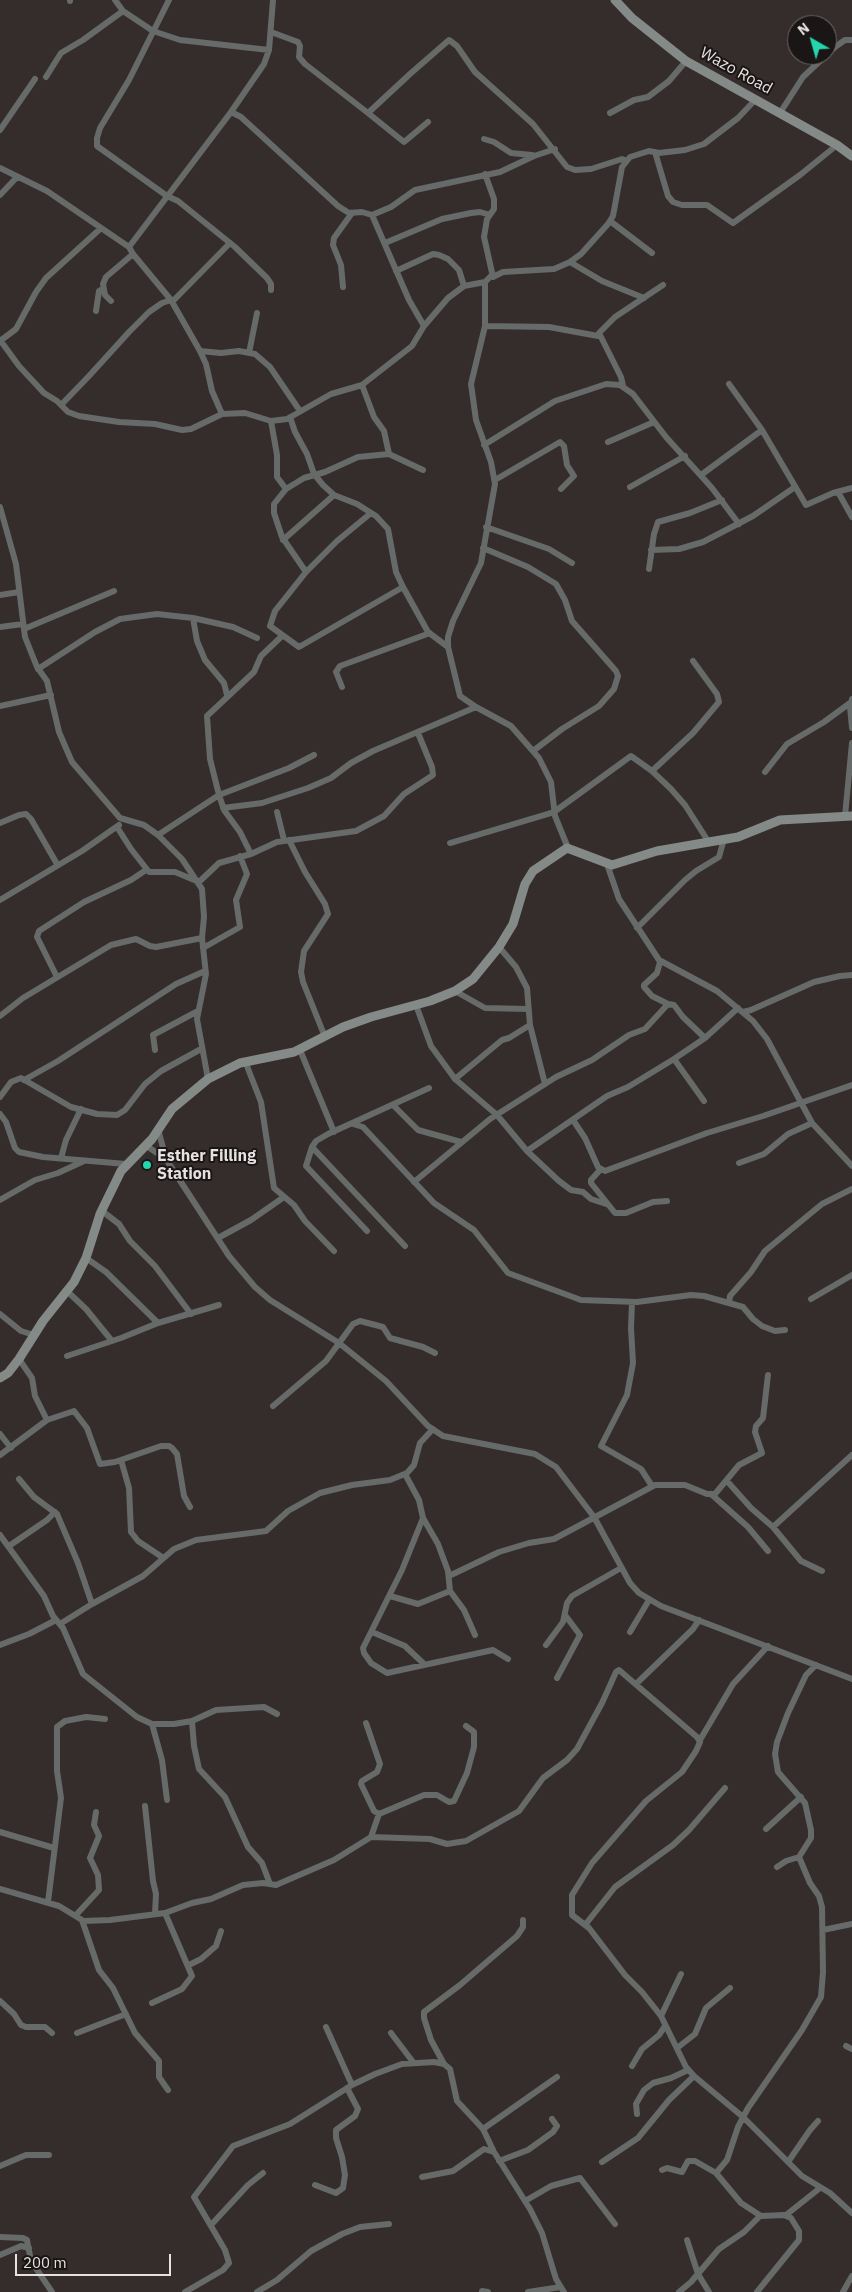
<!DOCTYPE html>
<html>
<head>
<meta charset="utf-8">
<style>
	body { margin:0 }
	#map { position:relative; width:852px; height:2292px; overflow:hidden; background:#352d2b; font-family:"IBM Plex Sans",sans-serif }
	canvas { display:block }
	.north { position:absolute; left:787px; top:15px; width:50px; height:50px; box-sizing:border-box; background:#1a1615; border:1px solid #6c6867; border-radius:50%; rotate:322deg; font-size:14px; font-weight:700; line-height:20px; text-align:center; color:#e7e2e1 }
	.north::after { content:''; display:block; margin:auto; width:18px; height:22px; background:#25d5ae; clip-path:polygon(50% 0,100% 100%,50% 72%,0 100%) }
	.scale { position:absolute; left:15px; top:2254px; width:156px; height:22px; box-sizing:border-box; border:2px solid #e7e2e1; border-top:0; padding-left:6px; font-size:15px; line-height:18px; white-space:nowrap; color:#e7e2e1; -webkit-text-stroke:4px #1a1615; paint-order:stroke }
</style>
</head>
<body>
<div id="map">
<canvas width="852" height="2292"></canvas>
<div class="north">N</div>
<div class="scale">200 m</div>
</div>
<script>
const g = document.querySelector('canvas').getContext('2d');
g.lineJoin = 'round';
function poly(rows) {
  const path = new Path2D();
  for (const r of rows) {
    path.moveTo(r[0], r[1]);
    for (let i = 2; i < r.length; i += 2) path.lineTo(r[i], r[i + 1]);
  }
  return path;
}
function stroke(path, color, width, dash) {
  g.strokeStyle = color;
  g.lineWidth = width;
  g.lineCap = dash ? 'butt' : 'round';
  g.setLineDash(dash || []);
  g.stroke(path);
}
function drawText(font, color, halo, rows, align = 'center') {
  g.font = font + ' "IBM Plex Sans",sans-serif';
  g.lineWidth = 4;
  g.setLineDash([]);
  g.textBaseline = 'middle';
  g.strokeStyle = halo;
  g.fillStyle = color;
  for (const [text, x, y, turn = 0] of rows) {
    g.save();
    g.translate(x, y);
    g.rotate((+turn || 0) * Math.PI / 180);
    g.textAlign = isNaN(turn) ? turn : align;
    if (halo) g.strokeText(text, 0, 0);
    g.fillText(text, 0, 0);
    g.restore();
  }
}
stroke(poly([
	[115,0,123,11,153,31,180,40,269,50],
	[169,0,129,80,100,128,97,138,97,146,167,196,178,201,235,247,267,278,271,284,271,290],
	[70,1,70,0],
	[271,32,298,42,300,46,299,57,305,64,368,113],
	[46,77,61,53,83,40,123,11],
	[231,112,241,117,338,206,349,213,362,212,372,215,391,207,415,190,500,172,534,156,555,149],
	[610,113,634,100,648,97,669,81,686,61],
	[780,113,803,77,835,47,845,40,852,40],
	[428,122,404,142,368,113,410,74,449,40,457,46,475,72,533,124,567,167,575,170,591,169,622,159,625,160],
	[0,130,35,79],
	[484,139,494,142,511,153,532,155],
	[655,152,668,196,673,202,682,205,707,205,733,223,800,175,837,145],
	[0,168,47,191,129,247,133,254,171,300,200,351,206,364,212,391,222,414],
	[485,174,494,199,494,209,487,219,484,237,493,277],
	[0,195,17,177],
	[372,215,409,300,424,326],
	[610,221,652,253],
	[385,243,442,219,471,213,480,212,490,215],
	[129,247,231,112,264,64,269,50,273,0],
	[570,262,602,281,644,298],
	[396,271,433,254,439,255,448,259,459,270,464,286],
	[485,282,485,326,471,384,476,420,491,462,495,484,481,563,453,621,448,637,448,647,460,696,476,707,511,726,539,758,551,782,555,816,568,848],
	[343,287,341,265,333,245,334,238,352,213],
	[111,301,105,295,103,284,106,277,133,254],
	[172,302,230,243],
	[96,311,99,291,103,289],
	[485,326,549,327,598,336],
	[0,340,19,366,44,393,57,401,68,412,79,416,119,422,155,424,182,430,191,429,222,414,245,413,271,421,287,419,331,394,362,385,412,346,424,326,448,298,464,286,485,282,491,276,493,277,503,272,554,269,570,262,581,254,608,224,613,216,622,167,630,157,649,151,659,153,685,150,704,144,738,118,756,99],
	[0,341,16,329,36,292,46,278,100,229],
	[200,351,221,353,239,351,255,354,270,367,300,411],
	[249,353,257,313],
	[729,384,762,430],
	[623,386,621,377,599,333,615,317,663,285],
	[61,405,89,376,129,332,149,312,162,303,171,300],
	[290,417,295,432,307,454,314,474,323,485,334,495,357,504,376,516,388,529,396,572,403,587,428,632,448,647],
	[271,421,277,455,277,477,286,489],
	[608,442,654,422],
	[484,445,555,401,606,384,620,385,633,394,666,437,712,488,739,524],
	[389,454,423,470],
	[701,475,762,430,806,505,833,493,852,488],
	[495,480,560,442,564,446,567,465,574,476,561,489],
	[630,487,685,456],
	[838,492,852,517],
	[0,507,16,564,25,637,37,667,47,681,59,732,72,762,120,818,144,825,158,835,182,859,202,889,204,917,202,938,206,974,197,1019,208,1079],
	[371,513,337,541,306,572,275,611,270,626,299,647,403,587],
	[486,527,549,549,572,563],
	[283,540,334,495],
	[483,548,528,567,556,584,565,600,572,621,616,671,618,676,614,689,599,706,562,729,533,751],
	[651,550,679,549,703,542,753,516,795,487],
	[649,569,654,534,658,522,690,513,722,500],
	[306,572,282,537,274,513,274,504,286,489,304,478,325,472,358,457,389,454,384,431,374,417,362,385],
	[0,595,19,592],
	[193,618,197,641,205,660,224,683,227,695],
	[0,627,23,624],
	[24,629,114,591],
	[38,669,95,632,120,619,157,614,193,618,233,627,257,638],
	[342,687,336,672,340,666,430,633],
	[852,699,850,707,852,728],
	[0,706,51,695],
	[652,771,693,733,719,702,717,694,693,661],
	[765,772,787,744,824,722,850,703],
	[223,808,262,803,308,788,331,778,351,763,373,751,476,707],
	[277,812,284,840],
	[845,816,852,743],
	[0,823,19,815,26,814,31,819,57,864],
	[117,827,131,849,149,872,175,872,199,882,219,863,251,854,277,842,356,831,384,816,404,794,433,775,432,767,418,733],
	[158,835,219,795,289,768,314,755],
	[289,840,305,872,325,904,328,914,304,951,301,972,303,982,325,1037],
	[450,843,554,812,631,756,652,771,671,789,685,805,708,841],
	[251,854,240,832,224,810,219,795,210,759,207,716,254,672,261,656,282,636],
	[607,864,619,899,659,960,717,991,753,1021,767,1039,812,1123,852,1166],
	[0,900,82,851,119,825],
	[637,928,685,880,696,871,719,857,724,839],
	[499,947,516,967,527,988,530,1025,545,1084],
	[203,948,240,927,236,900,247,874,240,856],
	[660,962,657,973,644,985,644,987,652,996,668,1004,674,1005,683,1017,705,1038],
	[57,977,37,937,39,931,84,902,131,880,146,870],
	[455,991,485,1008,527,1009],
	[416,1005,431,1046,455,1079,497,1115,527,1151,559,1181,571,1190,583,1192,591,1199,606,1204],
	[743,1012,751,1010,814,982,840,976,852,975],
	[0,1016,23,998,111,945,136,939,150,946,156,947,202,938],
	[155,1050,153,1035,198,1011],
	[300,1050,334,1132],
	[674,1059,704,1101],
	[245,1061,261,1102,274,1188,294,1205,305,1221,334,1251],
	[455,1079,502,1040,509,1038,530,1025],
	[24,1080,58,1061,176,984,205,971],
	[0,1097,11,1082,21,1078,71,1107,97,1114,117,1115,125,1110,145,1084,161,1071,201,1049],
	[393,1105,418,1130,461,1142],
	[0,1114,6,1122,15,1148,19,1152,43,1157,126,1164],
	[573,1120,585,1138,598,1167,605,1171,707,1133,763,1116,852,1085],
	[353,1124,363,1127,434,1203,474,1230,508,1273,581,1300,637,1302,691,1295,704,1296,743,1307,753,1319,762,1326,775,1331,785,1330],
	[158,1129,166,1159],
	[145,1145,166,1159,229,1256,255,1287,270,1300,339,1343,386,1381,428,1426,443,1436,535,1454,556,1467,594,1517,630,1583,639,1593,661,1606,852,1679],
	[312,1147,405,1246],
	[527,1151,607,1096,628,1087,674,1059,705,1038,738,1008],
	[61,1158,66,1140,81,1109],
	[739,1163,764,1154,788,1134,812,1123],
	[600,1170,591,1180,591,1183,615,1213,626,1213,653,1202,667,1201],
	[414,1182,490,1119,556,1077,592,1060,629,1035,645,1029,668,1004],
	[0,1200,35,1180,58,1173,84,1161],
	[102,1211,119,1224,130,1241,155,1266,191,1314],
	[367,1231,306,1166,312,1147,316,1141,328,1134,429,1088],
	[218,1238,251,1220,284,1197],
	[86,1258,106,1272,158,1323],
	[68,1292,86,1309,112,1341],
	[811,1299,852,1275],
	[632,1302,631,1328,633,1363,627,1395,601,1446,641,1469,652,1486],
	[729,1303,730,1296,751,1272,765,1251,822,1204,852,1189],
	[0,1314,21,1331,34,1335],
	[67,1356,121,1338,158,1323,219,1305],
	[19,1359,32,1378,35,1396,47,1420],
	[273,1406,326,1361,353,1324,360,1321,383,1327,390,1338,423,1347,435,1353],
	[0,1434,11,1448],
	[0,1455,47,1420,74,1411,87,1428,100,1464,115,1462,161,1446,169,1446,172,1448,177,1454,184,1496,190,1507],
	[121,1460,129,1488,131,1532,138,1541,162,1557],
	[405,1474,419,1500,423,1518,402,1570,363,1648,364,1653,371,1663,387,1673,493,1650,508,1659],
	[19,1479,34,1497,57,1514,78,1563,92,1604],
	[727,1481,751,1508,773,1527,801,1561,822,1571],
	[711,1494,748,1527,768,1551],
	[423,1518,438,1544,448,1571,450,1591,464,1610,475,1635],
	[773,1527,852,1455],
	[0,1535,44,1596,53,1616,63,1628,83,1674,137,1717,152,1724,174,1724,192,1721,216,1710,264,1707,277,1714],
	[9,1546,47,1520,55,1512],
	[449,1576,499,1552,529,1543,554,1539,655,1485,685,1485,707,1494,715,1494,739,1465,762,1453,755,1432,756,1426,763,1418,768,1375],
	[390,1596,418,1604,450,1591],
	[60,1624,92,1604,143,1576,174,1549,196,1540,266,1531,288,1511,320,1493,352,1485,390,1480,407,1473,414,1465,420,1443,433,1429],
	[372,1632,405,1646,424,1664],
	[630,1632,649,1600],
	[0,1645,29,1634,56,1620],
	[546,1645,563,1622,567,1603,572,1596,621,1568],
	[557,1678,580,1635,565,1615],
	[636,1684,693,1629,699,1620],
	[192,1721,194,1746,199,1769,225,1797,248,1847,262,1863,270,1884],
	[366,1723,380,1764,377,1772,362,1781,361,1784,374,1811,379,1814,424,1795,437,1795,449,1802,454,1801,467,1773,474,1747,474,1732,466,1726],
	[152,1724,162,1760,167,1800],
	[700,1740,733,1684,768,1646],
	[145,1806,153,1881,156,1894,155,1914],
	[766,1829,801,1797],
	[0,1832,54,1848],
	[371,1837,379,1814],
	[777,1867,786,1861,799,1857],
	[0,1889,59,1906,82,1920,99,1970,113,1988,135,2033,159,2061,159,2077,168,2090],
	[48,1902,61,1798,57,1771,57,1727,65,1721,86,1717,105,1719],
	[76,1915,99,1890,98,1875,90,1858,99,1836,94,1825,96,1812],
	[83,1921,110,1920,165,1913,192,1903,211,1899,243,1885,263,1883,276,1885,334,1860,371,1837,430,1839,447,1844,466,1841,519,1811,543,1778,567,1760,577,1749,602,1703,616,1672,619,1670,697,1737,700,1742,696,1751,682,1772,646,1801,592,1863,572,1895,572,1915,589,1928,625,1975,642,1992,661,2016,686,2067,694,2076,743,2117,802,2176,830,2193,852,2213],
	[585,1925,615,1887,673,1845,689,1830,725,1788],
	[823,1930,852,1924],
	[189,1965,201,1959,216,1946,221,1931],
	[0,2001,14,2014,21,2025,26,2027,45,2027,52,2033],
	[152,2003,182,1989,192,1976,165,1913],
	[661,2016,681,1974],
	[326,2027,352,2085],
	[77,2033,126,2014],
	[391,2033,413,2062],
	[846,2046,852,2049],
	[677,2048,695,2034,706,2008,730,1988],
	[444,2064,431,2040,424,2018,424,2012,460,1985,517,1936,523,1927,523,1920],
	[632,2066,642,2049,659,2035,665,2026],
	[637,2114,636,2104,644,2090,653,2083,671,2078,688,2070],
	[483,2129,557,2077],
	[499,2161,528,2150,553,2132,557,2126,552,2119],
	[602,2162,638,2138,669,2100,694,2076],
	[788,2162,810,2130,818,2121],
	[0,2166,26,2155,49,2155],
	[662,2170,667,2168,682,2172,688,2161,695,2161,716,2173,741,2203,761,2216,784,2215,791,2218,799,2231,799,2240,757,2292],
	[716,2173,727,2160,738,2127,748,2108,802,2030,821,1997,823,1972,822,1907,819,1896,810,1883,799,1857,811,1838,811,1830,805,1803,778,1772,775,1754,777,1742,788,1713,806,1675,816,1665],
	[422,2177,453,2171,484,2149,494,2152],
	[315,2185,336,2193,343,2188,345,2175,342,2157,336,2138,336,2130,355,2116,358,2109,347,2088],
	[525,2201,551,2186,580,2178,615,2224],
	[786,2215,820,2188],
	[211,2225,248,2185,263,2173],
	[0,2237,23,2238,27,2240,31,2261,52,2292],
	[687,2240,698,2274,709,2292],
	[0,2255,21,2246,29,2248],
	[482,2291,488,2292],
	[185,2292,223,2270,229,2263,225,2250,194,2197,233,2146,290,2124,352,2085,375,2074,402,2064,434,2062,444,2064,450,2069,457,2101,483,2129,494,2152,530,2209,542,2233,556,2279,564,2292],
	[257,2292,277,2280,311,2251,342,2234,360,2227,389,2224],
	[528,2292,561,2287],
	[679,2292,691,2282,719,2249,744,2232,760,2216],
	[843,2292,852,2276]
]), '#666a68', 6);
stroke(poly([
	[615,0,632,18,686,61,837,145,852,156],
	[0,1378,8,1373,19,1359,43,1321,74,1282,86,1258,100,1214,121,1171,152,1139,172,1109,208,1079,240,1063,294,1052,343,1027,371,1017,430,1001,455,991,473,979,499,947,513,924,525,884,533,871,567,848,612,865,657,851,738,837,780,820,852,816]
]), '#848a88', 9);
for (const [x, y, r, color] of [
	[147,1165,5,"#25d5ae"]
]) {
  const dot = new Path2D();
  dot.arc(x, y, r, 0, 2 * Math.PI);
  g.fillStyle = color;
  g.fill(dot);
  stroke(dot, '#1a1615', 2);
}
drawText('16px', '#e7e2e1', '#1a1615', [
	["Wazo Road",736,71,29]
]);
drawText('bold 16px', '#e7e2e1', '#1a1615', [
	["Esther Filling",157,1156],
	["Station",157,1174]
], 'left');
</script>
</body>
</html>
